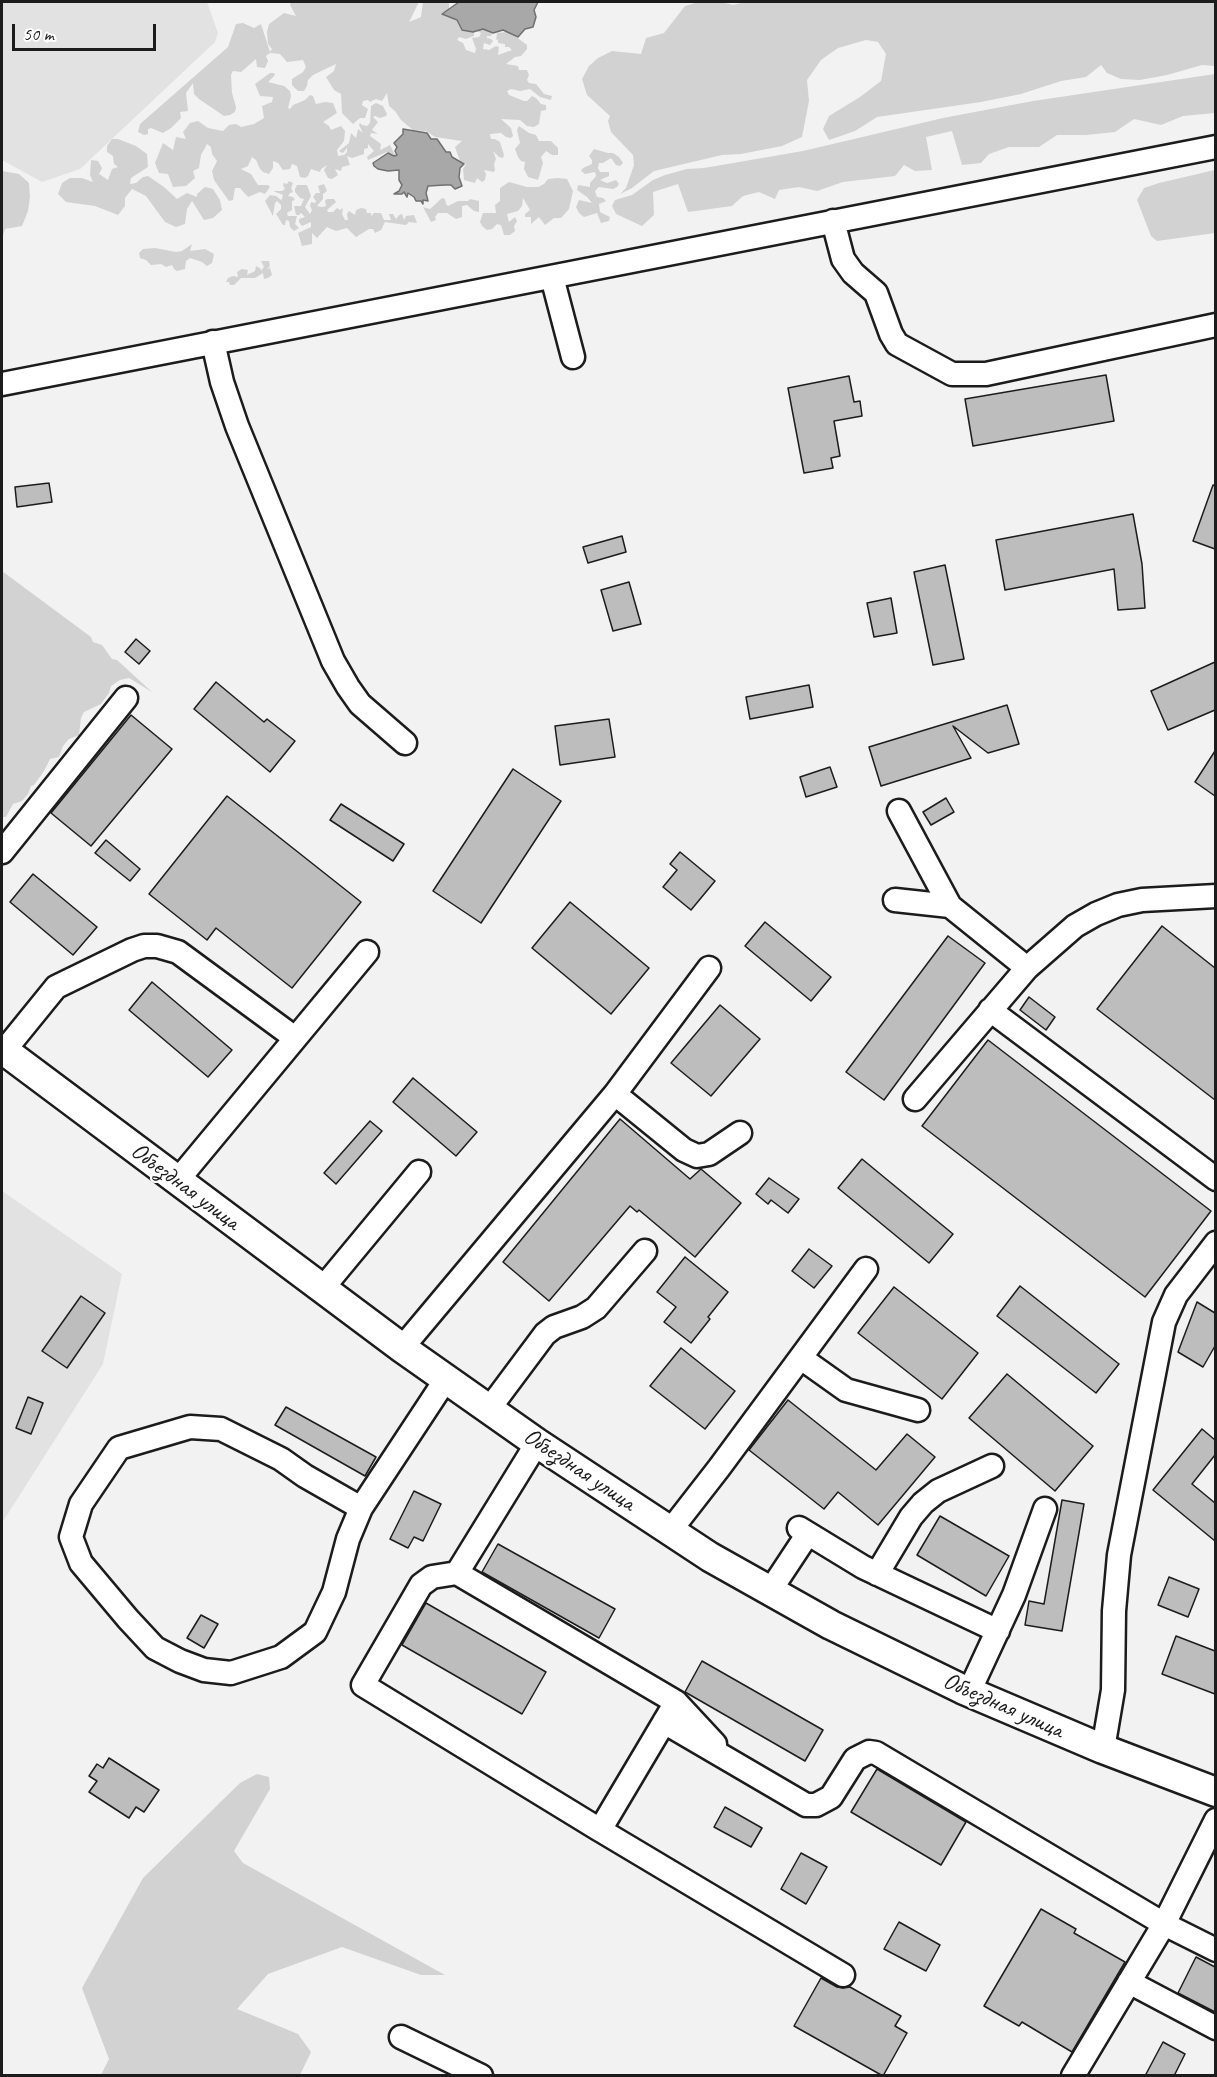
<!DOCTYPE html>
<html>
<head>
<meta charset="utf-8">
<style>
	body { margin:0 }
	#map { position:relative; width:1217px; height:2077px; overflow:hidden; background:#f2f2f2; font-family:Caveat,sans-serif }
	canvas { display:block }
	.frame { position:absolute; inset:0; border:3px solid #1c1c1c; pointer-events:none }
	.scale { position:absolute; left:12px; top:24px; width:144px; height:27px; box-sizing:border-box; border:3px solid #1c1c1c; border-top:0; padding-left:8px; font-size:18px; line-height:21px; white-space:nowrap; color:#1c1c1c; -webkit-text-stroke:4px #fff; paint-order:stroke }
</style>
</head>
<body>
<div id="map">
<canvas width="1217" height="2077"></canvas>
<div class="frame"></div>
<div class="scale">50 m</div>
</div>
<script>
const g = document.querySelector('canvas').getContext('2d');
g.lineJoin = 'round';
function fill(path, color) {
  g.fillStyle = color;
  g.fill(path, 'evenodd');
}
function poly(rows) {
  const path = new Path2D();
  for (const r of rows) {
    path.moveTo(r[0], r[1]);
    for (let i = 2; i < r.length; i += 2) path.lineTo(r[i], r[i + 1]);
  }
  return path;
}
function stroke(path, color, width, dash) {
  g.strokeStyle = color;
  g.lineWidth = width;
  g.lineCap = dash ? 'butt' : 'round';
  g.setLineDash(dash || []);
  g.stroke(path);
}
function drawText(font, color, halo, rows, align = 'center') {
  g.font = font + ' Caveat,sans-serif';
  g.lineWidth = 4.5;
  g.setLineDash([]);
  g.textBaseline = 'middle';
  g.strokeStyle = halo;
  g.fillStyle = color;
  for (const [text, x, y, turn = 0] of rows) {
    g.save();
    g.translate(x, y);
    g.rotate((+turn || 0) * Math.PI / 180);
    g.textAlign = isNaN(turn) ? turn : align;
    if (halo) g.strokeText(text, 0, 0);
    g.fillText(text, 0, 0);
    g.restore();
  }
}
fill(poly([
	[2,2,207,2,218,33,215,42,80,169,42,182,2,160],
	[2,1191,122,1274,103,1364,2,1523]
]), '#e2e2e2');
fill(poly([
	[291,2,419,2,409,22,421,17,423,2,449,2,449,9,441,14,457,21,461,30,474,32,474,36,466,39,459,37,457,40,463,43,466,50,475,53,476,49,472,38,479,37,481,33,477,31,483,29,492,34,491,36,487,36,487,38,491,39,493,41,490,45,484,43,483,49,489,50,496,46,499,47,498,55,512,50,509,47,505,47,505,44,498,43,498,39,496,40,497,33,506,32,519,39,527,45,527,49,521,56,515,57,506,64,518,66,519,70,527,70,529,75,527,80,529,83,536,84,544,94,552,96,551,100,540,97,530,89,520,91,511,89,507,91,509,95,524,101,527,101,532,96,536,98,541,104,546,105,546,110,541,111,539,124,534,127,527,126,520,120,501,119,511,128,513,136,511,138,506,137,501,133,490,134,491,139,495,139,500,142,504,155,503,158,499,157,493,151,496,159,494,164,495,170,494,172,484,170,486,174,485,180,482,182,477,178,475,183,464,180,463,169,466,164,460,161,455,147,462,141,435,137,426,131,413,130,401,120,395,111,389,106,387,93,382,101,376,99,370,102,368,100,363,101,362,105,368,109,365,118,360,118,353,124,342,113,341,94,334,90,326,77,334,71,336,64,313,75,308,80,307,86,304,91,298,91,292,85,292,79,303,72,306,67,303,60,287,62,280,54,270,53,266,56,268,61,265,68,257,67,256,59,241,72,233,71,231,75,232,93,236,107,235,112,230,115,224,116,199,99,194,94,193,83,186,93,188,111,180,112,181,118,171,128,163,133,151,128,148,129,148,134,144,135,138,132,140,124,228,47,236,24,243,23,254,28,261,24,270,52,272,49,268,44,267,32,269,24,284,13,296,16,290,5],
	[699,2,720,2,733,5,746,2,1215,2,1215,66,1202,65,1167,75,1140,80,1121,79,1107,73,1101,65,1086,77,1061,81,1021,94,981,102,877,117,855,131,829,140,823,129,829,116,860,97,881,81,886,54,878,42,866,40,838,48,821,60,807,80,809,101,802,137,782,146,741,154,722,155,654,171,632,188,620,194,626,188,634,165,633,155,611,132,608,121,610,116,587,95,582,79,589,66,598,58,612,51,641,54,646,38,664,33,685,6],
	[270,73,274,73,275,75,268,82,284,86,290,91,291,96,288,108,290,109,293,105,305,100,310,95,313,96,316,104,325,102,333,103,337,113,323,122,329,126,331,130,341,126,345,131,344,141,337,150,338,156,344,155,347,152,347,148,343,153,339,151,349,143,351,133,356,138,358,129,363,133,359,125,360,123,362,125,367,126,370,123,371,106,376,103,383,106,387,114,386,116,380,118,375,116,373,117,378,122,372,130,378,134,371,133,370,136,381,144,380,150,390,145,395,155,387,152,368,160,367,157,374,151,368,144,368,148,364,149,364,154,352,158,347,156,350,165,342,167,341,171,335,169,338,175,332,179,328,178,324,170,327,165,321,169,320,172,311,169,308,176,305,178,300,177,297,166,292,164,290,169,283,170,278,163,273,161,273,168,269,174,263,172,260,169,256,160,252,157,248,166,241,169,251,174,258,185,268,185,270,187,265,194,260,192,248,197,240,188,235,188,233,200,229,201,214,180,212,171,217,161,212,154,211,147,207,144,201,155,199,168,193,171,195,178,186,186,173,187,168,174,159,173,155,163,163,143,173,150,176,137,186,139,183,132,190,123,198,121,208,128,223,131,229,125,236,124,241,127,254,124,264,118,262,106,272,102,273,97,260,96,255,84],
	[1215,74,1215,113,1183,116,1161,125,1134,119,1115,132,1086,135,1057,135,1039,147,1009,147,989,154,981,163,962,165,952,131,926,137,932,170,915,171,904,165,895,176,843,182,817,191,799,187,779,190,775,199,759,192,743,196,732,206,688,212,678,184,653,192,654,215,642,226,616,214,612,206,615,200,632,195,653,180,665,175,687,169,704,168,803,151,943,118,1033,101],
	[519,126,529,133,536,135,539,141,551,141,558,148,558,155,552,155,546,151,541,157,543,163,538,180,528,177,524,169,525,162,521,161,518,157,515,149,520,143,517,130],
	[112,139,118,139,136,146,147,154,148,167,131,178,130,184,136,183,143,177,148,176,164,187,177,199,187,193,197,197,197,194,205,187,213,189,220,200,222,210,213,218,204,220,192,201,187,209,185,224,176,227,165,222,146,196,132,189,125,198,125,206,118,215,95,206,66,202,58,194,62,183,70,178,82,178,93,182,90,175,91,160,98,161,102,168,99,174,108,180,112,169,118,167,114,164,113,156,107,152,107,146],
	[594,149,608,153,613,153,619,157,623,163,620,166,616,165,611,158,603,163,599,163,598,168,600,172,609,172,609,176,600,180,607,183,616,180,619,184,617,187,613,189,599,187,595,191,597,197,603,198,606,201,599,204,600,212,610,217,609,221,601,223,597,213,584,217,579,213,576,207,579,200,592,203,587,197,577,190,578,185,590,187,590,183,596,176,595,172,585,174,581,171,583,168,592,164,592,160,589,156],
	[1215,170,1215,233,1157,241,1151,236,1137,200,1144,188,1159,183],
	[2,171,19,174,29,183,30,197,28,211,22,226,5,229,2,239],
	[558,178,567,179,573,191,569,209,561,218,554,218,545,225,539,217,531,224,531,217,525,217,525,214,530,210,523,198,522,206,518,211,507,214,509,222,515,217,517,221,514,226,515,231,510,235,504,235,501,225,497,224,492,229,487,230,482,226,480,222,483,213,496,213,495,205,500,201,500,188,509,182,527,187,538,187,544,184,548,179],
	[289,181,293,183,291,188,293,192,290,193,288,196,293,197,295,200,292,201,292,210,287,213,288,216,297,216,295,224,299,228,294,231,290,227,289,221,286,220,285,225,283,225,276,214,281,209,281,205,277,201,275,203,273,216,265,201,270,195,276,196,281,200,282,199,283,195,273,191,282,191,285,189,283,185,284,183,287,184],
	[324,184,327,191,323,194,323,199,317,206,322,207,326,206,325,201,327,199,334,199,336,202,327,210,328,212,333,212,337,208,340,210,343,208,342,214,345,220,348,220,347,214,349,211,355,215,356,210,361,208,366,209,367,213,371,213,371,216,374,213,381,213,384,220,391,220,389,214,393,214,396,219,399,215,402,214,404,220,406,216,414,215,417,223,409,222,406,225,385,222,381,230,375,233,373,229,369,229,356,237,347,228,336,231,327,227,317,238,312,233,312,244,302,246,298,233,311,227,311,222,302,226,299,222,299,219,305,217,301,213,299,215,296,215,294,206,301,206,304,199,300,198,295,192,295,189,297,185,307,185,311,196,305,207,310,214,312,210,310,206,311,202,315,203,316,201,313,197,316,193,320,193,318,186],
	[442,198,445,199,446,204,448,206,458,201,468,201,470,199,479,201,479,212,474,211,467,205,462,206,462,217,456,219,447,213,438,213,435,217,436,220,431,222,423,207,430,209],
	[192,244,190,251,205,249,214,254,212,263,207,266,202,262,190,258,186,261,185,269,177,271,174,269,172,265,166,267,161,264,151,265,146,260,140,258,139,253,143,249,155,248,176,252,182,251],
	[261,261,269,261,270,266,267,269,270,268,272,275,268,278,264,279,263,273,255,278,241,278,234,285,230,285,229,282,226,282,228,278,233,276,238,277,237,272,242,269,248,270,247,275,255,271,256,266,261,269,261,271,264,267],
	[2,571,91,637,93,642,102,645,112,659,117,660,152,692,129,678,120,680,111,686,109,693,101,704,84,712,81,718,79,735,69,739,63,746,59,757,50,759,44,771,34,785,31,786,28,794,22,801,13,804,6,817,2,817],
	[257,1774,269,1777,270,1789,234,1851,243,1863,445,1975,421,1975,342,1947,268,1974,237,2009,298,2034,311,2052,300,2075,101,2075,109,2059,82,1988,143,1878,240,1783]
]), '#d2d2d2');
const water = poly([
	[459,2,538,2,534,10,536,17,533,27,525,29,518,37,503,30,493,33,483,29,473,32,462,30,457,20,442,14,459,2],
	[403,129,427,133,431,139,437,139,446,152,450,152,452,157,464,164,460,168,459,177,462,186,455,189,451,185,445,185,428,186,426,193,428,201,423,200,423,204,421,201,416,201,414,197,408,193,407,197,404,192,402,194,394,194,399,191,402,185,399,180,399,170,388,171,378,169,374,166,373,163,388,153,394,156,397,155,395,151,397,147,394,143,403,134,403,129]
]);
fill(water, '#a8a8a8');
stroke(water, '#707070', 1.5);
const building = poly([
	[1106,375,1114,421,973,446,965,399,1106,375],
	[849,376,854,402,860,401,862,416,834,421,840,456,831,458,833,468,804,473,788,388,849,376],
	[49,483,52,502,17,507,15,487,49,483],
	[1213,485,1215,486,1215,549,1193,541,1213,485],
	[1133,514,1142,564,1145,608,1118,610,1114,569,1005,590,996,540,1133,514],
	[622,536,626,552,588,563,583,547,622,536],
	[945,565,964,659,933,665,914,572,945,565],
	[629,582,641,624,613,631,601,590,629,582],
	[891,598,897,633,874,637,867,603,891,598],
	[136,639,150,651,139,664,125,652,136,639],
	[1215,662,1215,710,1168,730,1151,691,1215,662],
	[216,682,264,722,267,719,295,741,270,772,194,709,216,682],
	[809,685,813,707,750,719,746,697,809,685],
	[1007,705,1019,744,988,753,953,726,971,758,881,786,869,747,1007,705],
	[131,715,172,749,91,846,51,813,131,715],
	[609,719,615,757,560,765,555,726,609,719],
	[1215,751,1215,796,1195,782,1215,751],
	[830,767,837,787,806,797,800,777,830,767],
	[513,769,561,801,481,923,433,891,513,769],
	[227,796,361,902,292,988,216,928,207,940,149,894,227,796],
	[946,798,954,812,931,825,923,812,946,798],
	[341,804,404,844,393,861,330,820,341,804],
	[106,840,140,869,130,881,95,853,106,840],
	[680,852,715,881,691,910,663,887,677,870,670,864,680,852],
	[33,874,97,927,73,955,10,902,33,874],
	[570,902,649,968,611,1014,532,948,570,902],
	[765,922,831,977,811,1001,745,946,765,922],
	[1162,926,1215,968,1215,1100,1097,1009,1162,926],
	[948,936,985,963,884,1100,846,1072,948,936],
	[152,982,232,1050,208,1077,129,1010,152,982],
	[1029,997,1055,1017,1046,1030,1020,1010,1029,997],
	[720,1005,760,1039,711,1096,671,1063,720,1005],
	[988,1040,1211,1211,1145,1297,922,1126,988,1040],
	[413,1078,477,1132,456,1156,393,1102,413,1078],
	[620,1119,690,1179,701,1169,741,1203,695,1257,639,1210,637,1212,630,1206,549,1301,503,1262,620,1119],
	[370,1121,382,1131,336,1184,324,1173,370,1121],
	[862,1159,953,1234,929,1263,838,1188,862,1159],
	[769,1178,799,1199,788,1213,771,1200,768,1204,756,1194,769,1178],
	[809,1249,832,1266,814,1288,792,1271,809,1249],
	[685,1257,728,1292,708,1317,710,1319,691,1343,664,1322,676,1307,657,1292,685,1257],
	[1020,1286,1119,1364,1096,1393,997,1316,1020,1286],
	[894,1287,978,1353,942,1399,858,1333,894,1287],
	[81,1296,105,1313,67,1368,42,1351,81,1296],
	[1197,1302,1215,1313,1215,1346,1203,1367,1178,1352,1197,1302],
	[681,1348,735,1391,705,1429,650,1386,681,1348],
	[1007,1374,1093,1446,1055,1491,969,1418,1007,1374],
	[28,1397,43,1403,31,1434,16,1428,28,1397],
	[788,1400,876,1470,907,1434,935,1457,878,1525,838,1492,824,1509,749,1450,788,1400],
	[286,1407,376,1457,365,1476,275,1425,286,1407],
	[1202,1429,1215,1440,1215,1455,1192,1484,1215,1503,1215,1541,1153,1490,1202,1429],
	[414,1491,441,1504,423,1541,414,1537,408,1548,390,1539,414,1491],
	[1062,1500,1084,1504,1062,1631,1025,1625,1029,1601,1044,1604,1062,1500],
	[940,1516,1009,1556,986,1596,917,1555,940,1516],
	[498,1544,615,1609,599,1638,482,1572,498,1544],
	[1169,1577,1199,1589,1188,1617,1158,1605,1169,1577],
	[426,1603,546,1672,522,1714,402,1645,426,1603],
	[201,1615,218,1624,204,1648,187,1638,201,1615],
	[1176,1636,1215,1651,1215,1694,1162,1674,1176,1636],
	[702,1661,823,1730,805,1761,685,1692,702,1661],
	[109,1758,159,1790,144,1812,136,1807,129,1818,89,1792,97,1781,89,1776,97,1764,103,1768,109,1758],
	[877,1769,966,1822,941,1865,851,1812,877,1769],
	[725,1807,762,1828,751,1847,714,1827,725,1807],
	[801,1853,827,1867,806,1904,781,1889,801,1853],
	[1041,1909,1076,1929,1074,1933,1125,1962,1072,2052,1022,2022,1019,2026,984,2006,1041,1909],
	[899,1922,940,1945,926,1971,884,1949,899,1922],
	[1196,1957,1215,1967,1215,2012,1178,1993,1196,1957],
	[821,1978,837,1987,843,1988,850,1987,901,2016,895,2026,907,2033,883,2076,794,2026,821,1978],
	[1163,2042,1185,2054,1174,2076,1145,2076,1163,2042]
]);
fill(building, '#bdbdbd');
stroke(building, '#1c1c1c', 1.5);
const minor = poly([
	[833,221,843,259,853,273,876,293,891,334,897,344,952,374,986,374,1216,325],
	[552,277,573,357],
	[213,342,222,382,237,426,333,661,348,687,360,704,405,743],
	[2,384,1216,147],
	[899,811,950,906,1027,968],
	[2,852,126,698],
	[895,900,950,906],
	[990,1010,1216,1179],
	[4,1051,56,987,132,950,144,946,157,946,178,952,295,1038],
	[615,1094,684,1150,697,1156,709,1154,740,1133],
	[915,1099,1027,968,1075,926,1096,914,1118,905,1142,900,1216,896],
	[177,1181,367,952],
	[322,1289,419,1172],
	[402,1348,615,1094,709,968],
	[801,1358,846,1390,918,1410],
	[489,1409,545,1334,554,1327,582,1317,596,1308,645,1251],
	[537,1443,457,1573,676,1702,715,1744],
	[361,1508,305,1476,281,1459,221,1429,190,1427,119,1448,81,1504,71,1537,81,1563,128,1619,155,1648,180,1661,204,1670,231,1673,281,1657,315,1632,334,1592,348,1539,361,1508,446,1379],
	[799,1528,863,1567,998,1631],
	[670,1531,719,1468,866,1269],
	[457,1573,432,1577,421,1585,363,1685,600,1830,676,1702],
	[877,1574,911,1517,923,1503,938,1491,992,1466],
	[770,1591,807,1535],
	[969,1692,1014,1595,1045,1509],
	[664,1722,806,1805,816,1805,831,1797,855,1759,869,1752,876,1753,1164,1924,1216,1950],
	[1103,1749,1113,1690,1114,1611,1119,1555,1164,1322,1176,1295,1216,1243],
	[600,1830,843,1975],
	[1129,1982,1216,2028],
	[401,2037,481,2076],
	[1073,2076,1164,1924,1216,1820]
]);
const major = poly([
	[2,1049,402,1348,537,1443,710,1557,831,1625,962,1689,1103,1749,1216,1792]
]);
stroke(minor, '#1c1c1c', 27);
stroke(major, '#1c1c1c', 33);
stroke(minor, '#fff', 22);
stroke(major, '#fff', 28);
drawText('24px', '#1c1c1c', '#fff', [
	["Объездная улица",185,1187,37],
	["Объездная улица",579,1470,34],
	["Объездная улица",1003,1706,24]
]);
</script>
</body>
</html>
